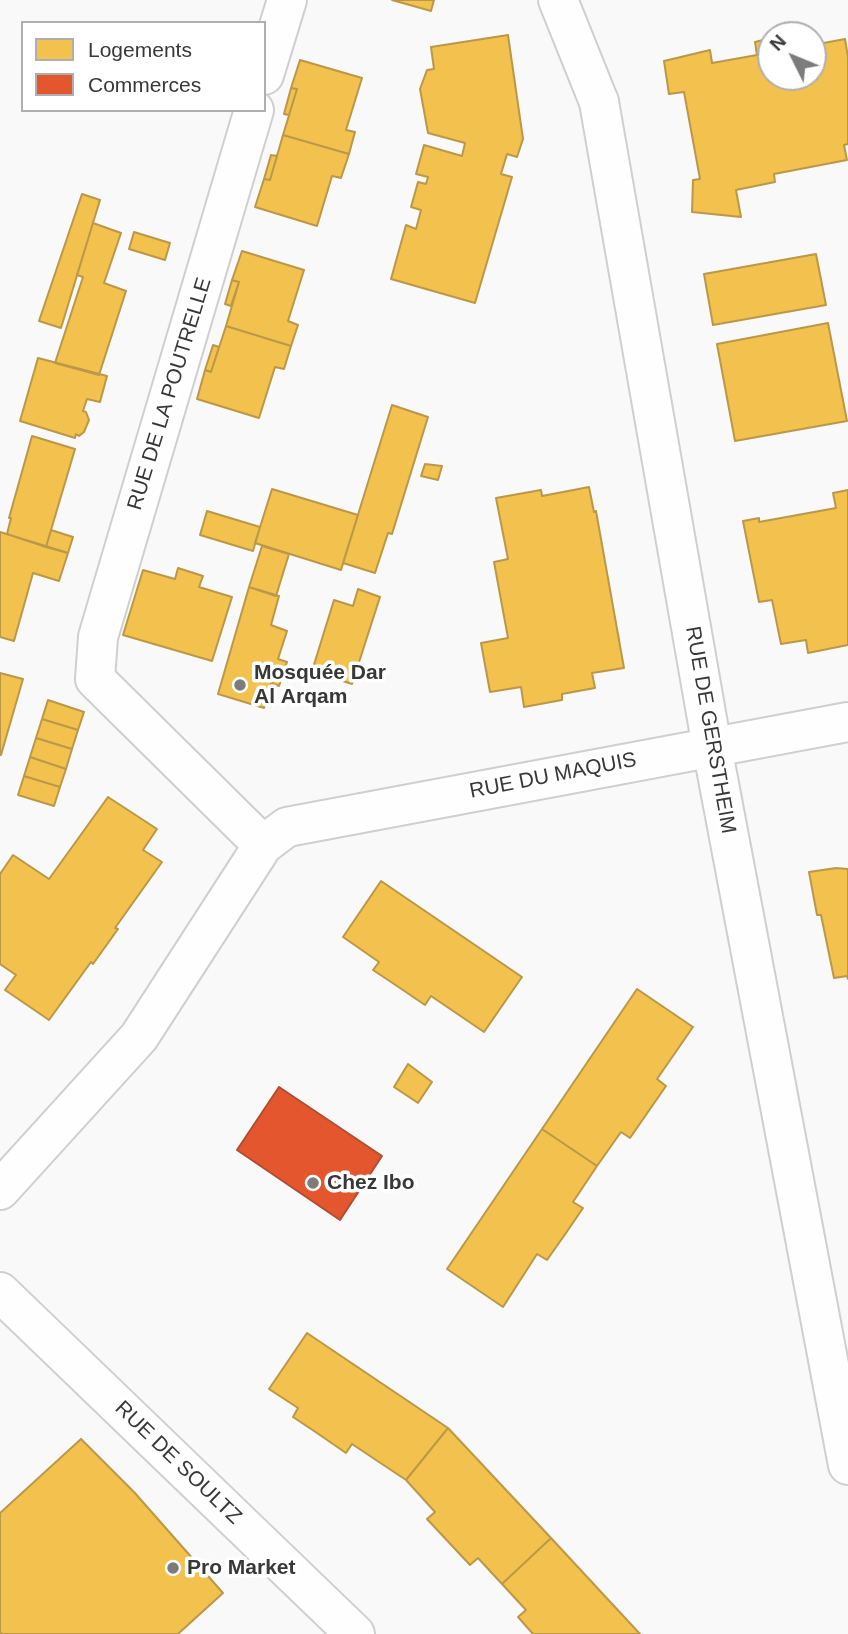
<!DOCTYPE html>
<html>
<head>
<meta charset="utf-8">
<style>
	body { margin:0 }
	#map { position:relative; width:848px; height:1634px; overflow:hidden; background:#f9f9fa; font-family:Arial,sans-serif }
	canvas { display:block }
	.legend { position:absolute; left:21px; top:21px; width:245px; height:91px; box-sizing:border-box; background:#fff; border:2px solid #afafb0; margin:0; padding:9px 12px; list-style:none; font-size:21px; color:#383839 }
	.legend li { display:flex; align-items:center; gap:14px; height:35px }
	.legend b { width:35px; border:2px solid #afafb0 }
	.north { position:absolute; left:757px; top:21px; width:70px; height:70px; box-sizing:border-box; background:#fff; border:2px solid #afafb0; border-radius:50%; rotate:313deg; font-size:19px; font-weight:700; line-height:28px; text-align:center; color:#383839 }
	.north::after { content:''; display:block; margin:auto; width:24px; height:32px; background:#7c7c7d; clip-path:polygon(50% 0,100% 100%,50% 72%,0 100%) }
</style>
</head>
<body>
<div id="map">
<canvas width="848" height="1634"></canvas>
<ul class="legend">
<li><b style="height:19px;background:#f2c14e"></b>Logements</li>
<li><b style="height:19px;background:#e4572e"></b>Commerces</li>
</ul>
<div class="north">N</div>
</div>
<script>
const g = document.querySelector('canvas').getContext('2d');
g.lineJoin = 'round';
function fill(path, color) {
  g.fillStyle = color;
  g.fill(path, 'evenodd');
}
function poly(rows) {
  const path = new Path2D();
  for (const r of rows) {
    path.moveTo(r[0], r[1]);
    for (let i = 2; i < r.length; i += 2) path.lineTo(r[i], r[i + 1]);
  }
  return path;
}
function stroke(path, color, width, dash) {
  g.strokeStyle = color;
  g.lineWidth = width;
  g.lineCap = dash ? 'butt' : 'round';
  g.setLineDash(dash || []);
  g.stroke(path);
}
function drawText(font, color, halo, rows, align = 'center') {
  g.font = font + ' Arial,sans-serif';
  g.lineWidth = 7;
  g.setLineDash([]);
  g.textBaseline = 'middle';
  g.strokeStyle = halo;
  g.fillStyle = color;
  for (const [text, x, y, turn = 0] of rows) {
    g.save();
    g.translate(x, y);
    g.rotate((+turn || 0) * Math.PI / 180);
    g.textAlign = isNaN(turn) ? turn : align;
    if (halo) g.strokeText(text, 0, 0);
    g.fillText(text, 0, 0);
    g.restore();
  }
}
const homes = poly([
	[392,0,434,0,431,11,392,0],
	[508,35,523,139,517,157,507,154,501,174,512,177,475,303,391,279,406,225,416,229,421,210,411,207,418,182,426,184,428,177,416,174,424,145,462,156,465,143,428,133,420,89,427,70,434,69,431,47,508,35],
	[771,38,771,77,813,77,813,45,845,39,848,57,848,144,844,145,847,160,774,174,775,182,736,190,741,217,692,212,693,180,700,179,684,92,669,94,664,61,710,50,712,63,757,55,755,42,771,38],
	[300,60,362,78,346,130,355,132,349,154,283,135,297,89,291,88,300,60],
	[291,88,297,89,289,115,284,114,291,88],
	[283,135,349,154,341,178,332,176,317,226,255,207,264,179,270,180,283,135],
	[271,155,277,156,270,180,264,179,271,155],
	[82,194,100,200,61,328,39,321,82,194],
	[93,223,121,233,104,283,126,291,99,375,55,363,83,277,77,275,93,223],
	[134,232,170,243,165,260,129,249,134,232],
	[242,251,304,270,288,321,298,325,291,346,226,326,239,282,232,280,242,251],
	[816,254,826,305,713,325,704,274,816,254],
	[232,280,239,282,231,306,225,304,232,280],
	[828,323,847,421,735,441,717,344,828,323],
	[226,326,291,346,284,369,275,367,259,418,197,399,205,370,211,372,226,326],
	[213,345,219,347,211,372,205,370,213,345],
	[38,358,107,376,100,402,87,399,83,411,86,412,89,420,84,432,79,436,76,434,75,438,20,421,38,358],
	[392,405,428,417,392,534,388,533,375,573,343,563,392,405],
	[32,436,75,449,46,547,7,534,11,518,9,518,32,436],
	[425,464,442,466,438,480,421,476,425,464],
	[589,487,594,512,596,511,624,668,592,673,595,688,562,694,562,700,524,707,521,687,490,692,481,643,508,638,494,562,508,559,496,498,541,490,542,496,589,487],
	[272,489,358,515,341,570,255,543,272,489],
	[848,490,848,645,808,653,806,640,781,644,772,600,759,602,743,521,759,518,759,522,836,508,833,493,848,490],
	[207,511,260,527,253,551,200,535,207,511],
	[51,530,73,537,68,553,46,547,51,530],
	[0,532,68,553,59,581,33,573,14,641,0,637,0,532],
	[262,546,289,554,276,596,249,587,262,546],
	[178,568,203,576,199,587,232,597,212,661,123,635,143,570,175,579,178,568],
	[249,587,279,596,271,625,287,631,278,659,287,662,279,686,271,683,264,708,218,694,249,587],
	[358,589,380,597,352,684,312,671,334,600,353,606,358,589],
	[0,673,23,679,1,755,0,755,0,673],
	[48,700,84,712,78,730,42,719,48,700],
	[42,719,78,730,72,749,36,738,42,719],
	[36,738,72,749,66,769,30,757,36,738],
	[30,757,66,769,60,787,24,776,30,757],
	[24,776,60,787,54,806,18,795,24,776],
	[108,797,157,829,143,850,162,862,115,928,118,929,93,964,91,962,49,1020,5,990,16,975,0,964,0,874,13,855,49,879,108,797],
	[836,868,848,869,848,979,847,976,834,978,821,915,817,915,809,872,836,868],
	[381,881,522,977,484,1032,431,996,425,1005,397,986,373,970,379,962,343,937,381,881],
	[637,989,693,1027,657,1079,666,1086,630,1138,621,1132,597,1166,542,1129,637,989],
	[408,1064,432,1082,418,1103,394,1087,408,1064],
	[542,1129,597,1166,573,1202,583,1208,566,1233,547,1260,537,1254,503,1307,447,1269,542,1129],
	[307,1333,448,1428,406,1480,352,1444,346,1453,317,1433,293,1417,298,1408,269,1389,307,1333],
	[448,1428,551,1538,502,1584,478,1558,470,1565,427,1519,435,1512,406,1480,448,1428],
	[81,1439,134,1492,223,1593,178,1634,2,1634,0,1632,0,1513,81,1439],
	[551,1538,640,1634,533,1634,518,1617,526,1610,502,1584,551,1538]
]);
fill(homes, '#f2c14e');
stroke(homes, '#ba9848', 2);
const shops = poly([
	[279,1087,382,1156,340,1220,237,1150,279,1087]
]);
fill(shops, '#e4572e');
stroke(shops, '#b04e31', 2);
const pedestrian = poly([
	[599,102,712,747]
]);
const minor = poly([
	[558,0,599,102],
	[264,75,287,0],
	[254,110,98,637,95,679,263,845],
	[712,747,848,1465],
	[0,1190,139,1037,263,845,287,827,848,722],
	[0,1292,355,1634]
]);
stroke(pedestrian, '#cfcfd0', 42);
stroke(minor, '#cfcfd0', 42);
stroke(pedestrian, '#fefefe', 38);
stroke(minor, '#fefefe', 38);
for (const [x, y, r, color] of [
	[240,685,7,"#7c7c7d"],
	[313,1183,7,"#7c7c7d"],
	[173,1568,7,"#7c7c7d"]
]) {
  const dot = new Path2D();
  dot.arc(x, y, r, 0, 2 * Math.PI);
  g.fillStyle = color;
  g.fill(dot);
  stroke(dot, '#fff', 2.5);
}
drawText('21px', '#383839', '#fff', [
	["RUE DE LA POUTRELLE",170,394,-73],
	["RUE DE GERSTHEIM",710,730,80],
	["RUE DU MAQUIS",553,776,-11],
	["RUE DE SOULTZ",178,1463,44]
]);
drawText('bold 21px', '#383839', '#fff', [
	["Mosquée Dar",254,673],
	["Al Arqam",254,697],
	["Chez Ibo",327,1183],
	["Pro Market",187,1568]
], 'left');
</script>
</body>
</html>
